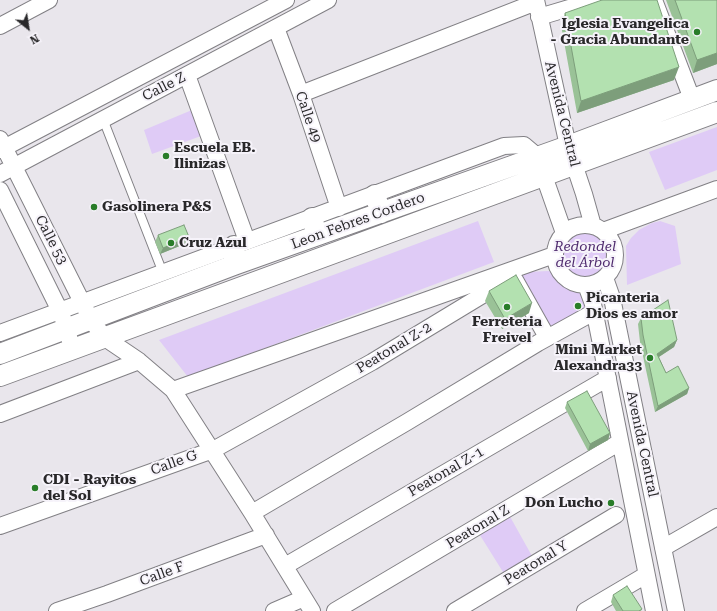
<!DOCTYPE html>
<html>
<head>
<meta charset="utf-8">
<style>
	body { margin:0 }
	#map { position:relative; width:717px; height:611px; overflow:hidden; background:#e9e6ec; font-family:"Roboto Serif",serif }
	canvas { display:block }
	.north { position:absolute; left:8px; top:8px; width:40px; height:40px; -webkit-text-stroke:3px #f6f3fa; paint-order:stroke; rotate:150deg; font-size:11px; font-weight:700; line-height:16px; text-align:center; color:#29282a }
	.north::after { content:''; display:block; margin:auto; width:14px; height:18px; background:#29282a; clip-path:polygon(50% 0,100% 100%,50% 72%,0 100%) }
</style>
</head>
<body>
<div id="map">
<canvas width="717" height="611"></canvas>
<div class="north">N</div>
</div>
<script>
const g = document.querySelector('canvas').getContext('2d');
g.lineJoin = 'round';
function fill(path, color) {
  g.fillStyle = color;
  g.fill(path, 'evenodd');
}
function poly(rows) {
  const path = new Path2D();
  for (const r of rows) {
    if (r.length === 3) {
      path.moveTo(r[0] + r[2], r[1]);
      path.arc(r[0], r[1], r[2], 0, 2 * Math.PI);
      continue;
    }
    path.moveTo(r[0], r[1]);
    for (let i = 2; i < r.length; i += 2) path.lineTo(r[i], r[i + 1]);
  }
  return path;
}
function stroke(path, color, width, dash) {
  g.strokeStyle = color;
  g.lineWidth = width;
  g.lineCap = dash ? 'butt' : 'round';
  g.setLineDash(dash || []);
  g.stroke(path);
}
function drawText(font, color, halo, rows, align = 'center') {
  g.font = font + ' "Roboto Serif",serif';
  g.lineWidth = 4;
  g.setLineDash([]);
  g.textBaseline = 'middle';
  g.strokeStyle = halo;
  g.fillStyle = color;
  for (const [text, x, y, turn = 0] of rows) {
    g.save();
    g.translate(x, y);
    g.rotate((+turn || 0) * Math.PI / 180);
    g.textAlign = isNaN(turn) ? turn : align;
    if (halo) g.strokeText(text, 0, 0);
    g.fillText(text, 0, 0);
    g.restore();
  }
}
fill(poly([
	[192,110,201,136,152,154,144,130],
	[717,127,717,170,665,190,649,152],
	[478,221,494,262,188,377,159,340],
	[660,221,675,226,681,264,627,285,626,246,631,238,639,230,652,223],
	[587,229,598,232,607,240,611,253,610,265,602,276,594,281,583,282,572,279,563,272,559,258,561,247,566,237,576,230],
	[548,271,555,272,562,281,578,289,588,311,549,332,517,276,526,272],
	[508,513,532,556,507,573,503,572,478,532]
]), '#dfcbf6');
const service = poly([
	[103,119,163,273]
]);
const minor = poly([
	[536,0,568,146,584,194,593,226],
	[654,0,692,99],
	[539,17,596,0],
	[0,26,49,0],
	[276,28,301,94,339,208],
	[187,75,247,241],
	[301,94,536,2],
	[0,139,91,320,105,338,139,361,173,390,554,255],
	[0,150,286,0],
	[0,174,328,0],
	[0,190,60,311,67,329,72,349],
	[585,255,30],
	[603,231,717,189],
	[605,278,612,298,676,611],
	[586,285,593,304,654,611],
	[0,333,504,146,524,145,537,156,564,233],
	[173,390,252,513,312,611],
	[0,414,139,361],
	[252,513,407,422,538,343,594,312],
	[0,526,213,450,372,362,509,279,513,278,515,280,547,337],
	[663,548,717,517],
	[285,566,608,378],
	[57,611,107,594,266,535],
	[274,611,304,598],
	[335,611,620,442],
	[455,611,616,515],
	[585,611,646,575]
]);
const tertiary = poly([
	[375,195,381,213],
	[312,218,317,235],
	[234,265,234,246],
	[0,354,234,265,568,146,717,90],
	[0,376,717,112]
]);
stroke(service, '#828085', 10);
stroke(minor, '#828085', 18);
stroke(tertiary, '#828085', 22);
stroke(service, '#fff', 8);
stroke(minor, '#fff', 16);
stroke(tertiary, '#fff', 20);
fill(poly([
	[666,0,717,0,717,64,693,73],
	[565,13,674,80,577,113,561,25],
	[158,235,187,243,160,254,155,242],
	[489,291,529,313,502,329,485,301],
	[641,318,677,340,674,347,659,357,666,373,689,388,687,394,655,412,640,342,638,324],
	[567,402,610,433,608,440,588,451,565,408],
	[613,595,642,609,641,611,616,611,611,602]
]), '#9ac297');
fill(poly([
	[717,53,717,64,693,73,697,60],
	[679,67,674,80,577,113,581,101],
	[189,237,187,243,160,254,163,248],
	[532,303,529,313,502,329,505,319],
	[677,340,674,347,654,360,657,354],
	[689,388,687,394,655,412,658,406],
	[610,433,608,440,588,451,590,444]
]), '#7d9e7b');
const building = poly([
	[602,0,657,0,679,67,581,101,565,13,602,0],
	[675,0,717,0,717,53,697,60,675,0],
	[184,225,189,237,163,248,158,235,184,225],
	[516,275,532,303,505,319,489,291,516,275],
	[668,300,677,340,657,354,666,373,678,366,689,388,658,406,643,335,641,318,668,300],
	[587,391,610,433,590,444,567,402,587,391],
	[627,586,642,609,639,611,623,611,613,595,627,586]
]);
fill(building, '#b3e1b0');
stroke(building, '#7d9e7b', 1);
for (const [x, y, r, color] of [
	[697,32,4,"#297d29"],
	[166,156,4,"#297d29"],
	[94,207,4,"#297d29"],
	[171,243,4,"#297d29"],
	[578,306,4,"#297d29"],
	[507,307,4,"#297d29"],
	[650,358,4,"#297d29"],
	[35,488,4,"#297d29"],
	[611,503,4,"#297d29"]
]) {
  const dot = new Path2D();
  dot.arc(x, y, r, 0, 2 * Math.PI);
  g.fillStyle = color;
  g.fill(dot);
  stroke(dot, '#f6f3fa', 1.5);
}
drawText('bold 14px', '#29282a', '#f6f3fa', [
	["Iglesia Evangelica",689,24,"right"],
	["- Gracia Abundante",689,40,"right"],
	["Escuela EB.",174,148],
	["Ilinizas",174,164],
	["Gasolinera P&S",102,207],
	["Cruz Azul",179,243],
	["Picanteria",586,298],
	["Dios es amor",586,314],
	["Ferreteria",507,322,"center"],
	["Freivel",507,338,"center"],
	["Mini Market",642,350,"right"],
	["Alexandra33",642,366,"right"],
	["CDI - Rayitos",43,480],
	["del Sol",43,496],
	["Don Lucho",603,503,"right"]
], 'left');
drawText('14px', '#29282a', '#f6f3fa', [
	["Calle Z",164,87,-27],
	["Avenida Central",562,114,76],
	["Calle 49",308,117,71],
	["Leon Febres Cordero",358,221,-20],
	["Calle 53",51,240,63],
	["Peatonal Z-2",394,348,-31],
	["Avenida Central",642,444,78],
	["Calle G",174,463,-20],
	["Peatonal Z-1",446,472,-30],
	["Peatonal Z",478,527,-31],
	["Peatonal Y",536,563,-31],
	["Calle F",162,574,-20]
]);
drawText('italic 14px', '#4f2b6e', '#f6f3fa', [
	["Redondel",585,247],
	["del Árbol",585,263]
]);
</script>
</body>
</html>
